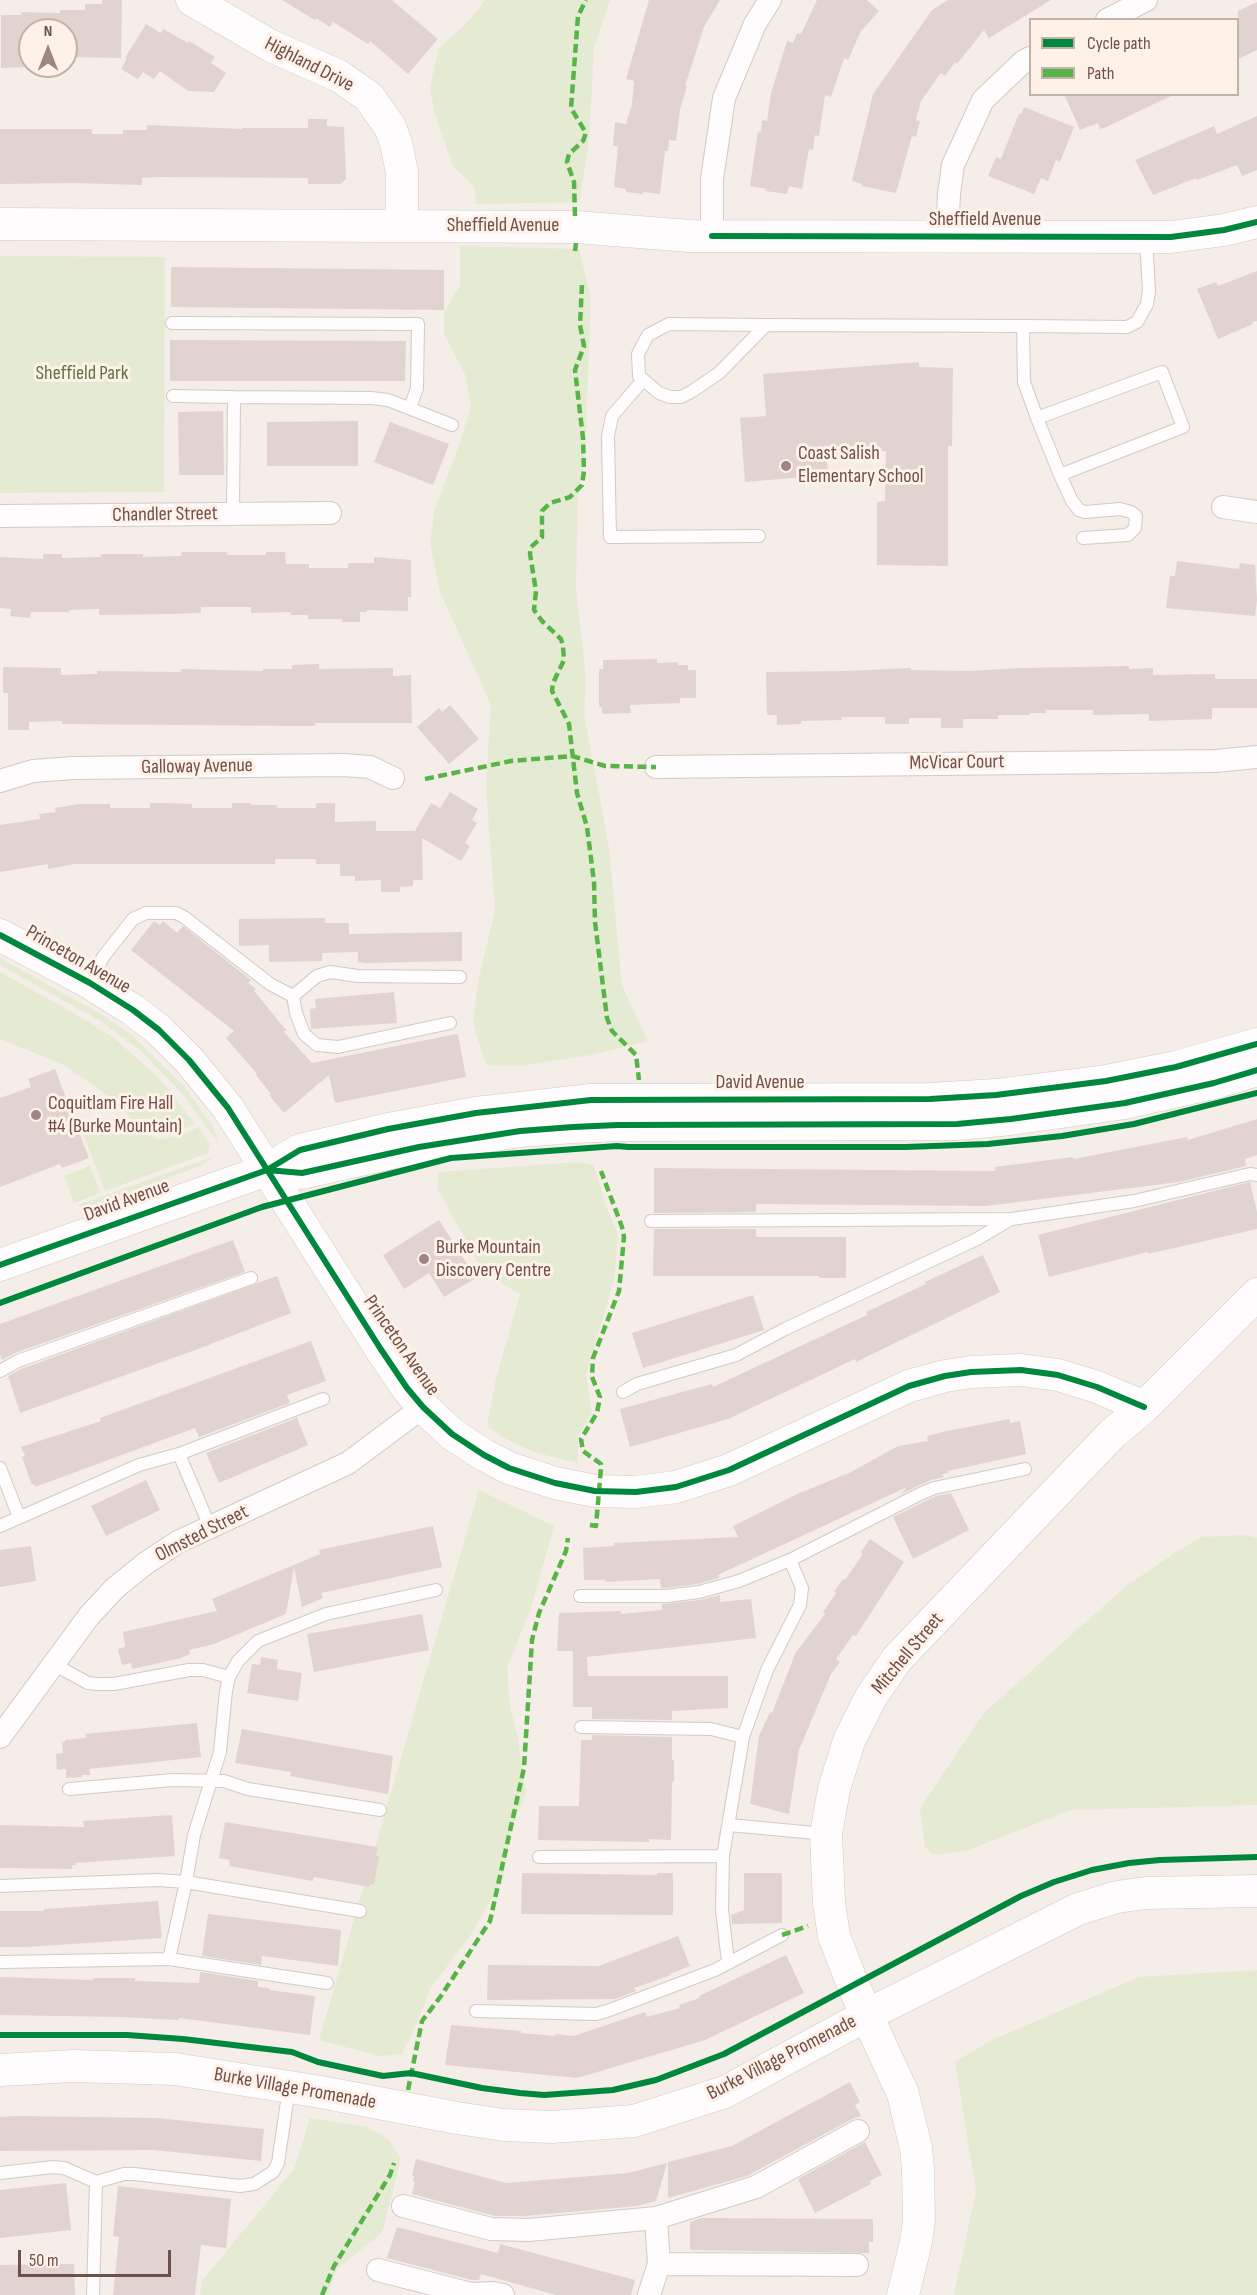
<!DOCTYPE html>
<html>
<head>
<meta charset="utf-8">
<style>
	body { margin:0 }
	#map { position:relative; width:1257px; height:2295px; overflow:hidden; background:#f5ede8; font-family:"Sofia Sans Condensed",sans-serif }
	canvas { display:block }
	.legend { position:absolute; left:1029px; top:18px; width:210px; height:78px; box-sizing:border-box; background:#fef1e8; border:2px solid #c5b1a9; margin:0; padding:8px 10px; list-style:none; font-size:18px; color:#70504a }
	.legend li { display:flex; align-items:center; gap:12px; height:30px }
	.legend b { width:30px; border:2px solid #c5b1a9 }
	.north { position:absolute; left:18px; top:18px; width:60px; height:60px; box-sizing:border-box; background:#fef1e8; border:2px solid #c5b1a9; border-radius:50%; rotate:0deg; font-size:16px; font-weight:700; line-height:24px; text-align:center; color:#70504a }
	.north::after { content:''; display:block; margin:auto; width:21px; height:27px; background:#9f8781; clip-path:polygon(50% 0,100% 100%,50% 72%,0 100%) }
	.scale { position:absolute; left:18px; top:2250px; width:153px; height:27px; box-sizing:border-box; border:3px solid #70504a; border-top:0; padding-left:8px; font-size:18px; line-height:21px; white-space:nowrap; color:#70504a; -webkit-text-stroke:4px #fef1e8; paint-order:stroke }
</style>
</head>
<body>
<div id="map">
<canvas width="1257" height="2295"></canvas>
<ul class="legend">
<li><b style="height:8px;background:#00873e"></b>Cycle path</li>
<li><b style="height:8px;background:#59b447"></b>Path</li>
</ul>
<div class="north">N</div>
<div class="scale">50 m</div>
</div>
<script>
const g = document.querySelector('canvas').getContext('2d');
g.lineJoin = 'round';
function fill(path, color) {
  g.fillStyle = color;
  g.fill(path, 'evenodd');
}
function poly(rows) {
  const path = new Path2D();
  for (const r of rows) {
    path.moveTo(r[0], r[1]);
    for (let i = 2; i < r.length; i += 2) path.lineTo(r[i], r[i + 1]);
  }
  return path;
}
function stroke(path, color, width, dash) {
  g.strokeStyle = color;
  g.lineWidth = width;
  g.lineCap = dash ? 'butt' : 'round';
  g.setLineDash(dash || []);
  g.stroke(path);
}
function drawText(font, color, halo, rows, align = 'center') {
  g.font = font + ' "Sofia Sans Condensed",sans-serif';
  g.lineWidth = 6;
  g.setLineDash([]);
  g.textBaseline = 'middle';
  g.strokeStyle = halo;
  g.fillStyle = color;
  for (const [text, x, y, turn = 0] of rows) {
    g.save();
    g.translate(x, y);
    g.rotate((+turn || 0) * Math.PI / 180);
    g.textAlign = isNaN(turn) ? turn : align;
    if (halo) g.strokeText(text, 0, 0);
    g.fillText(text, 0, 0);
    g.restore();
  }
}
fill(poly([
	[485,0,610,0,594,48,589,143,579,202,476,204,474,186,453,167,435,114,430,88,439,48,466,24],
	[460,246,579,249,591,298,585,452,578,497,576,586,586,681,584,714,609,848,622,986,648,1041,591,1055,520,1066,486,1065,473,1023,478,981,495,911,486,786,491,705,440,592,430,543,435,509,458,448,471,407,465,374,444,334,444,313,460,285],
	[0,256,165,257,164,492,0,493],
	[0,958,101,1014,133,1036,184,1086,214,1128,219,1144,180,1091,140,1050,99,1020,0,965],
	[0,972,79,1016,115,1039,160,1079,195,1124,170,1134,160,1134,148,1131,135,1123,120,1105,106,1094,64,1065,0,1039],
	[123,1116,129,1125,141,1133,159,1139,181,1136,198,1127,210,1144,208,1153,105,1191,83,1134,88,1132,87,1129],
	[215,1156,203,1165,83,1209,78,1205],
	[579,1162,594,1165,605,1204,618,1234,614,1280,586,1375,592,1413,578,1436,578,1463,537,1453,506,1439,487,1426,495,1383,520,1294,484,1273,437,1188,439,1172],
	[90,1166,100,1193,74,1203,64,1176],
	[479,1490,554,1526,530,1611,507,1667,510,1707,518,1738,524,1784,527,1791,511,1829,503,1879,472,1933,430,1989,416,2025,402,2054,380,2056,319,2040],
	[1244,1535,1257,1538,1257,1805,1071,1810,966,1851,933,1855,925,1847,920,1808,984,1713,1125,1587,1176,1552,1201,1537],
	[1257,1970,1257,2295,954,2295,976,2191,955,2062,992,2040,1139,1977],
	[310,2118,368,2127,388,2139,401,2159,382,2233,337,2269,327,2295,200,2295,202,2281,294,2169]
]), '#e5ead3');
fill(poly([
	[102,0,122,0,121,58,66,57,66,30,30,30,30,67,1,68,1,15,21,15,21,12,60,13,60,10,85,10,85,4,102,4],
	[282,0,392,0,438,39,408,74,370,41,368,44,333,22,330,27,316,18,315,20],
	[649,0,720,0,704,27,685,86,687,86,680,109,676,141,669,140,668,151,665,151,660,194,643,192,643,194,626,192,626,189,614,187,618,146,613,146,615,122,626,124,632,104,634,81,626,79],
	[817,0,867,0,879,11,861,31,848,60,844,58,831,97,825,95,819,136,815,135,813,150,809,149,802,189,789,186,787,194,765,191,766,189,750,186,758,131,761,132,762,120,767,121,771,93,787,41,793,43,797,33,801,34],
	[948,0,1051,0,989,38,984,30,957,64,955,62,945,76,941,73,921,101,916,120,920,121,916,137,912,136,896,193,862,186,862,184,852,181,873,94,932,10],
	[1257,2,1257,50,1238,59,1238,11],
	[146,24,161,33,163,29,188,43,189,41,215,57,211,63,226,73,214,92,188,91,160,71,154,79,143,72,138,79,121,69,127,58,125,58],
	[1064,94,1175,94,1104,128,1100,129,1098,123,1080,130],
	[1024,107,1074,127,1060,162,1056,160,1048,181,1041,178,1034,194,988,176,996,157,1001,159,1019,113,1021,114],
	[1257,116,1257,170,1242,176,1237,165,1197,180,1196,178,1153,195,1135,160,1214,126,1217,134],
	[308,119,327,119,327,126,344,127,346,179,341,184,308,184,308,178,161,177,142,178,142,185,73,183,0,184,0,129,92,129,92,134,123,134,123,130,147,130,147,125,242,129,242,128,308,128],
	[171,267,444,270,444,310,171,307],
	[1257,271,1257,321,1252,322,1253,324,1218,339,1197,289,1216,282,1218,286],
	[170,340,406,341,405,381,170,381],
	[919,362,919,367,953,368,952,446,948,446,948,566,877,565,877,502,885,501,886,451,826,458,829,475,745,482,740,418,766,416,763,374],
	[223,411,224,475,179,475,178,412],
	[358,421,358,466,267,466,267,422],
	[390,422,449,444,433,485,374,462],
	[181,552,227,552,227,555,266,555,266,552,285,552,286,564,309,564,309,568,348,568,348,563,374,563,374,557,411,560,411,597,408,597,408,611,367,610,367,612,360,612,360,622,342,622,342,619,308,619,308,615,291,615,291,612,251,613,251,607,201,607,201,613,169,614,99,615,99,609,69,610,69,612,31,612,30,618,10,616,11,609,0,608,0,557,43,559,43,554,62,554,62,558,101,557,101,554,143,554,143,557,182,556],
	[1177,561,1239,569,1240,563,1255,565,1257,600,1255,616,1166,608,1170,576,1175,576],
	[657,659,657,663,678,662,678,665,688,665,688,670,696,670,696,698,680,698,680,703,630,705,631,713,602,714,602,707,599,707,599,669,603,669,603,660],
	[319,664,319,669,393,668,393,676,411,675,412,723,315,723,315,726,294,726,62,724,62,721,29,722,29,730,8,730,8,693,3,693,3,667,61,668,61,675,97,674,97,671,181,672,181,669,263,671,263,669,292,669,292,665],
	[1129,666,1129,669,1153,668,1153,675,1215,674,1215,679,1257,679,1257,708,1212,708,1212,719,1149,721,1149,714,1093,715,1093,710,1046,710,1046,713,1030,713,1030,715,998,715,998,719,963,719,963,728,941,728,941,718,909,718,909,724,885,724,885,717,841,717,842,720,801,721,801,724,777,725,777,715,767,715,766,672,845,671,911,668,911,670,968,671,1021,668],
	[450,705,479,739,449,764,417,727,439,708,442,712],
	[450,792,478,809,472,820,477,823,465,843,470,846,461,861,422,838,423,880,413,880,413,886,400,887,400,892,381,892,381,880,355,881,355,876,340,876,340,864,316,864,316,859,275,859,275,864,75,864,48,869,48,864,0,872,0,825,40,819,39,814,56,812,55,808,79,804,110,804,110,808,150,808,150,803,169,803,192,804,192,808,232,808,232,803,251,803,251,805,277,805,277,808,316,808,316,803,335,803,335,822,376,821,376,831,415,831,431,803,440,808],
	[325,918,325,923,349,923,349,934,462,932,462,961,365,963,358,962,358,952,322,953,322,961,269,962,269,945,239,946,239,919],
	[154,921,160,925,163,921,177,933,183,926,251,980,248,983,256,989,254,991,287,1031,283,1031,312,1063,456,1034,458,1035,466,1077,335,1103,329,1075,284,1113,269,1095,271,1094,256,1075,257,1074,226,1038,234,1031,131,950],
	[394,992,397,1023,311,1029,310,1009,316,1008,315,999],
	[55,1069,89,1158,62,1168,60,1164,0,1187,0,1098,31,1087,28,1079],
	[1257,1119,1257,1155,1245,1159,1246,1166,1179,1182,986,1206,756,1204,756,1212,654,1213,654,1168,995,1171,995,1167,1073,1157,1074,1159,1187,1137,1188,1140],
	[1250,1182,1257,1212,1257,1229,1148,1254,1148,1252,1049,1277,1038,1235],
	[439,1220,476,1278,444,1297,429,1273,404,1289,383,1255],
	[654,1229,756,1229,756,1237,846,1237,846,1278,819,1278,819,1276,653,1276],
	[233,1240,245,1272,15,1353,2,1360,0,1354,0,1324],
	[983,1255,1000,1292,856,1362,855,1359,728,1419,630,1447,620,1409,712,1384,713,1387,867,1315,866,1312,926,1284,925,1282],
	[277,1276,291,1313,198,1349,20,1413,8,1376,21,1369],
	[753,1295,764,1330,643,1368,632,1333],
	[311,1341,326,1381,287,1395,290,1403,199,1437,195,1428,35,1487,35,1484,32,1485,22,1457,25,1456,21,1447,101,1421,100,1418],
	[297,1418,308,1445,219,1483,206,1453],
	[1010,1419,1010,1423,1020,1421,1026,1454,948,1471,948,1473,942,1474,944,1477,931,1480,901,1494,907,1487,718,1575,719,1578,697,1584,666,1588,661,1588,660,1579,605,1582,605,1580,584,1580,583,1548,614,1546,614,1543,738,1537,733,1526,795,1495,851,1472,898,1446,928,1441,927,1436,942,1432],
	[146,1480,160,1510,106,1536,91,1506],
	[951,1493,969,1530,913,1559,893,1517,936,1496],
	[433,1526,442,1567,321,1593,323,1598,302,1607,294,1567,286,1614,214,1644,189,1650,190,1654,181,1658,132,1669,131,1663,122,1665,118,1649,125,1647,123,1632,217,1611,212,1599,320,1554,319,1550],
	[870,1539,904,1562,856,1636,853,1635,836,1659,840,1662,831,1674,799,1750,789,1814,750,1804,759,1736,770,1712,772,1713,796,1652,825,1614,823,1612,836,1593,834,1592,843,1579,845,1580,863,1554,861,1552],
	[31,1546,36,1581,0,1587,0,1550],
	[720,1595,720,1602,751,1599,756,1638,587,1657,588,1676,728,1676,728,1708,672,1711,672,1720,592,1719,592,1707,573,1707,573,1651,557,1651,559,1613,621,1611,621,1614,662,1610,662,1604,700,1600],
	[422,1614,429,1650,314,1672,307,1634],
	[261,1657,278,1660,277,1669,302,1673,298,1701,247,1693,252,1664,260,1665],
	[197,1723,201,1757,89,1769,90,1775,82,1775,82,1777,66,1778,66,1769,57,1770,56,1754,63,1753,62,1742,65,1742,65,1740,86,1738,85,1734],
	[242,1729,393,1756,388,1794,290,1776,291,1772,235,1763],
	[592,1735,672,1737,672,1760,674,1760,674,1782,672,1782,671,1840,649,1839,649,1842,538,1840,539,1806,579,1806,581,1740,592,1740],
	[172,1815,175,1856,76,1863,76,1865,72,1865,72,1869,0,1868,0,1825,84,1827,83,1821],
	[225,1822,378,1847,376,1856,379,1856,374,1885,370,1884,370,1887,314,1877,313,1881,229,1866,230,1860,219,1858],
	[522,1873,657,1875,657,1873,673,1873,673,1915,521,1914],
	[744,1873,782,1873,782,1923,732,1924,731,1915,744,1910],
	[158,1901,162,1938,27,1947,0,1947,0,1911,44,1911,44,1909],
	[208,1914,341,1930,338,1966,262,1956,261,1965,202,1956],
	[678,1936,690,1966,670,1974,671,1975,634,1988,636,1991,615,1999,487,2000,488,1965,599,1966],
	[786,1955,804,1993,705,2040,577,2078,445,2065,451,2025,521,2031,521,2033,555,2036,556,2034,574,2036,645,2012,647,2017,680,2008,679,2005,700,1998,699,1996],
	[200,1972,258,1981,258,1987,269,1988,269,1990,315,1996,310,2035,179,2018,179,2020,121,2017,0,2015,0,1977,93,1980,93,1978,135,1978,135,1981,199,1983],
	[850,2082,860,2102,855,2105,861,2116,852,2119,747,2176,668,2198,668,2162,732,2146],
	[17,2116,157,2118,264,2129,261,2161,154,2150,0,2151,0,2117],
	[865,2142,882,2175,870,2181,871,2184,815,2213,798,2179],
	[416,2159,506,2183,628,2173,667,2163,656,2201,637,2206,525,2216,495,2216,412,2194,415,2182,413,2182,414,2176,412,2176],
	[66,2183,71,2230,0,2238,0,2190],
	[118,2186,231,2199,226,2248,201,2245,195,2295,113,2295,119,2237,113,2236],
	[701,2218,873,2219,873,2242,869,2242,869,2253,690,2250,690,2222],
	[397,2227,498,2253,500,2244,635,2280,631,2295,556,2295,481,2274,479,2280,472,2280,387,2258],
	[74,2264,75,2295,0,2295,0,2265]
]), '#e1d4d0');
const lane = poly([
	[172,323,418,324,417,388,410,408],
	[766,325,719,373,691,392,681,397,670,397,659,393,639,376,638,354,648,335,669,324,766,325,1023,326,1127,327,1137,322,1147,304,1149,291,1146,238],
	[1023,326,1024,382,1037,418,1060,475,1183,427,1162,372,1037,418],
	[643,380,612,416,608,436,610,537,759,536],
	[173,396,234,397],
	[1060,475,1072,501,1079,510,1085,512,1120,509,1131,512,1136,516,1135,528,1128,535,1083,538],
	[233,515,234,397,371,398,388,400,452,425],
	[90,982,103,957,133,919,146,913,176,913,184,917,270,984,293,996,296,1013,304,1034,317,1045,338,1047,450,1023],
	[293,996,317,976,330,972,358,976,460,977],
	[651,1221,1012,1219,1134,1201,1250,1174,1257,1175],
	[0,1371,18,1361,251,1278],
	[623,1392,637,1384,736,1355,785,1329,977,1239,1011,1219],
	[179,1454,210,1527],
	[0,1468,19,1517],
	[0,1526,139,1465,179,1454,323,1399],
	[580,1596,667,1596,699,1592,739,1581,790,1560,920,1494,934,1488,1025,1469],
	[53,1664,88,1683,98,1684,114,1684,189,1670,203,1670,229,1677],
	[581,1727,711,1729,743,1737],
	[69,1789,173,1780,224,1781,248,1789,380,1810],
	[729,1825,826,1834],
	[539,1857,723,1856],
	[0,1886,158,1880,186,1882,360,1911],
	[169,1959,186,1882,194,1835,220,1752,226,1691,229,1677,238,1661,258,1641,326,1614,436,1590],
	[0,1962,169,1959,327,1983],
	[728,1962,722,1910,723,1856,743,1737,767,1670,800,1605,802,1588,790,1560],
	[476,2011,596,2014,607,2011,715,1970,782,1935],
	[0,2173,53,2167,64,2168,96,2182,124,2174,134,2174,240,2186,254,2184,273,2172,278,2163,289,2088],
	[93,2295,96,2182]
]);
const street = poly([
	[1107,20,1146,0],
	[712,236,712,179,724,98,755,24,770,0],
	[947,236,949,194,953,165,983,100,1024,61,1030,58],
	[1223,507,1257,512],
	[0,516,330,513],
	[656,767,1216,761,1257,757],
	[0,781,33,771,73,768,343,765,370,767,393,778],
	[0,1737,89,1616,115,1588,146,1563,178,1542,348,1463,423,1407],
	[403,2206,491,2229,529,2230,656,2218],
	[659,2264,857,2265],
	[378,2270,471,2294,493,2293,503,2295],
	[649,2295,659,2264,656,2218,756,2187,858,2131]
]);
const secondary = poly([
	[192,0,271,46,339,76,369,97,390,127,396,143,402,172,402,226],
	[0,224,576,227,689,236,1171,237,1224,230,1257,222],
	[0,935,90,983,133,1010,159,1030,189,1060,228,1108,380,1348,407,1388,423,1407,452,1434,484,1455,509,1468,555,1483,595,1491,636,1492,676,1487,729,1470,909,1386,945,1376,971,1372,1021,1370,1058,1375,1097,1387,1144,1407],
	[267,1170,302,1173,419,1147,520,1131,573,1127,618,1125,957,1124,1011,1119,1125,1103,1214,1083,1257,1070],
	[0,1265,267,1170,300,1150,388,1129,476,1113,591,1100,930,1099,996,1095,1106,1081,1176,1067,1257,1044],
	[0,2070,73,2066,175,2069,321,2092,457,2118,504,2125,552,2127,634,2121,725,2092,867,2015,1078,1909,1117,1897,1146,1893,1257,1891],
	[903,2295,916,2242,919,2220,918,2170,916,2148,903,2094,853,1985,834,1936,829,1903,826,1834,834,1789,849,1741,871,1697,897,1659,1112,1434,1144,1407,1257,1294]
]);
stroke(lane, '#d3c9c5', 14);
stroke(street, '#d3c9c5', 24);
stroke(secondary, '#d4c9c4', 33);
stroke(lane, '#fefcfc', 12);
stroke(street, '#fefcfc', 22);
stroke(secondary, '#fefcfc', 32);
stroke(poly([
	[575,216,574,182,567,162,569,154,583,141,586,133,571,108,578,16,586,0],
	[575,251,576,243],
	[582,285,580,325,584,346,575,370,583,438,584,471,582,485,570,497,550,503,542,511,542,537,531,547,530,554,536,591,534,610,542,621,561,639,563,646,564,660,553,683,552,691,569,724,577,793,587,827,594,882,595,922,607,1018,612,1031,636,1055,639,1080],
	[425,779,511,761,572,756,605,766,656,767],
	[590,1525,596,1526,601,1468,601,1464,583,1451,581,1439,597,1413,600,1397,592,1377,593,1358,619,1291,624,1237,622,1227,601,1171],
	[782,1935,808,1926],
	[408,2090,422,2021,441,1996,490,1921,524,1768,532,1640,539,1613,566,1551,568,1538],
	[322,2295,334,2266,390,2175,394,2163]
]), '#59b447', 4.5, [9, 4.5]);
stroke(poly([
	[712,236,1171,237,1224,230,1257,222],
	[0,935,90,983,133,1010,159,1030,189,1060,228,1108,380,1348,407,1388,423,1407,452,1434,484,1455,509,1468,555,1483,595,1491,636,1492,676,1487,729,1470,909,1386,945,1376,971,1372,1021,1370,1058,1375,1097,1387,1144,1407],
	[267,1170,302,1173,419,1147,520,1131,573,1127,618,1125,957,1124,1011,1119,1125,1103,1214,1083,1257,1070],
	[0,1265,267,1170,300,1150,388,1129,476,1113,591,1100,930,1099,996,1095,1106,1081,1176,1067,1257,1044],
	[0,1303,262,1207,451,1158,617,1146,628,1147,906,1147,988,1144,1062,1136,1134,1124,1257,1093],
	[0,2035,127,2035,183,2039,292,2052,318,2062,383,2076,411,2073,482,2088,520,2093,544,2095,613,2090,656,2080,724,2054,1021,1896,1054,1882,1092,1870,1129,1863,1160,1860,1257,1857]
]), '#00873e', 6);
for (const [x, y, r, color] of [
	[786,466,6,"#9f8781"],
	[36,1115,6,"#9f8781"],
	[424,1259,6,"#9f8781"]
]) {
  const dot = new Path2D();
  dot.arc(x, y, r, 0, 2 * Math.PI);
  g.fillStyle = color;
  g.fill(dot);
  stroke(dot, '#fef1e8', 2);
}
drawText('20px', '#70504a', '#fef1e8', [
	["Highland Drive",309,65,27],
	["Sheffield Avenue",985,220],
	["Sheffield Avenue",503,226],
	["Chandler Street",165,515,-1],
	["McVicar Court",957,763,-1],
	["Galloway Avenue",197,767,-1],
	["Princeton Avenue",78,960,30],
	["David Avenue",760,1083],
	["David Avenue",127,1201,-20],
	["Princeton Avenue",401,1346,55],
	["Olmsted Street",202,1534,-27],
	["Mitchell Street",908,1654,-50],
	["Burke Village Promenade",782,2058,-27],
	["Burke Village Promenade",295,2089,10]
]);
drawText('20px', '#5c7643', '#fef1e8', [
	["Sheffield Park",82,374]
]);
drawText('20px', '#70504a', '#fef1e8', [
	["Coast Salish",798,454],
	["Elementary School",798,477],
	["Coquitlam Fire Hall",48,1104],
	["#4 (Burke Mountain)",48,1127],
	["Burke Mountain",436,1248],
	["Discovery Centre",436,1271]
], 'left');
</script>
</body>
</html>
